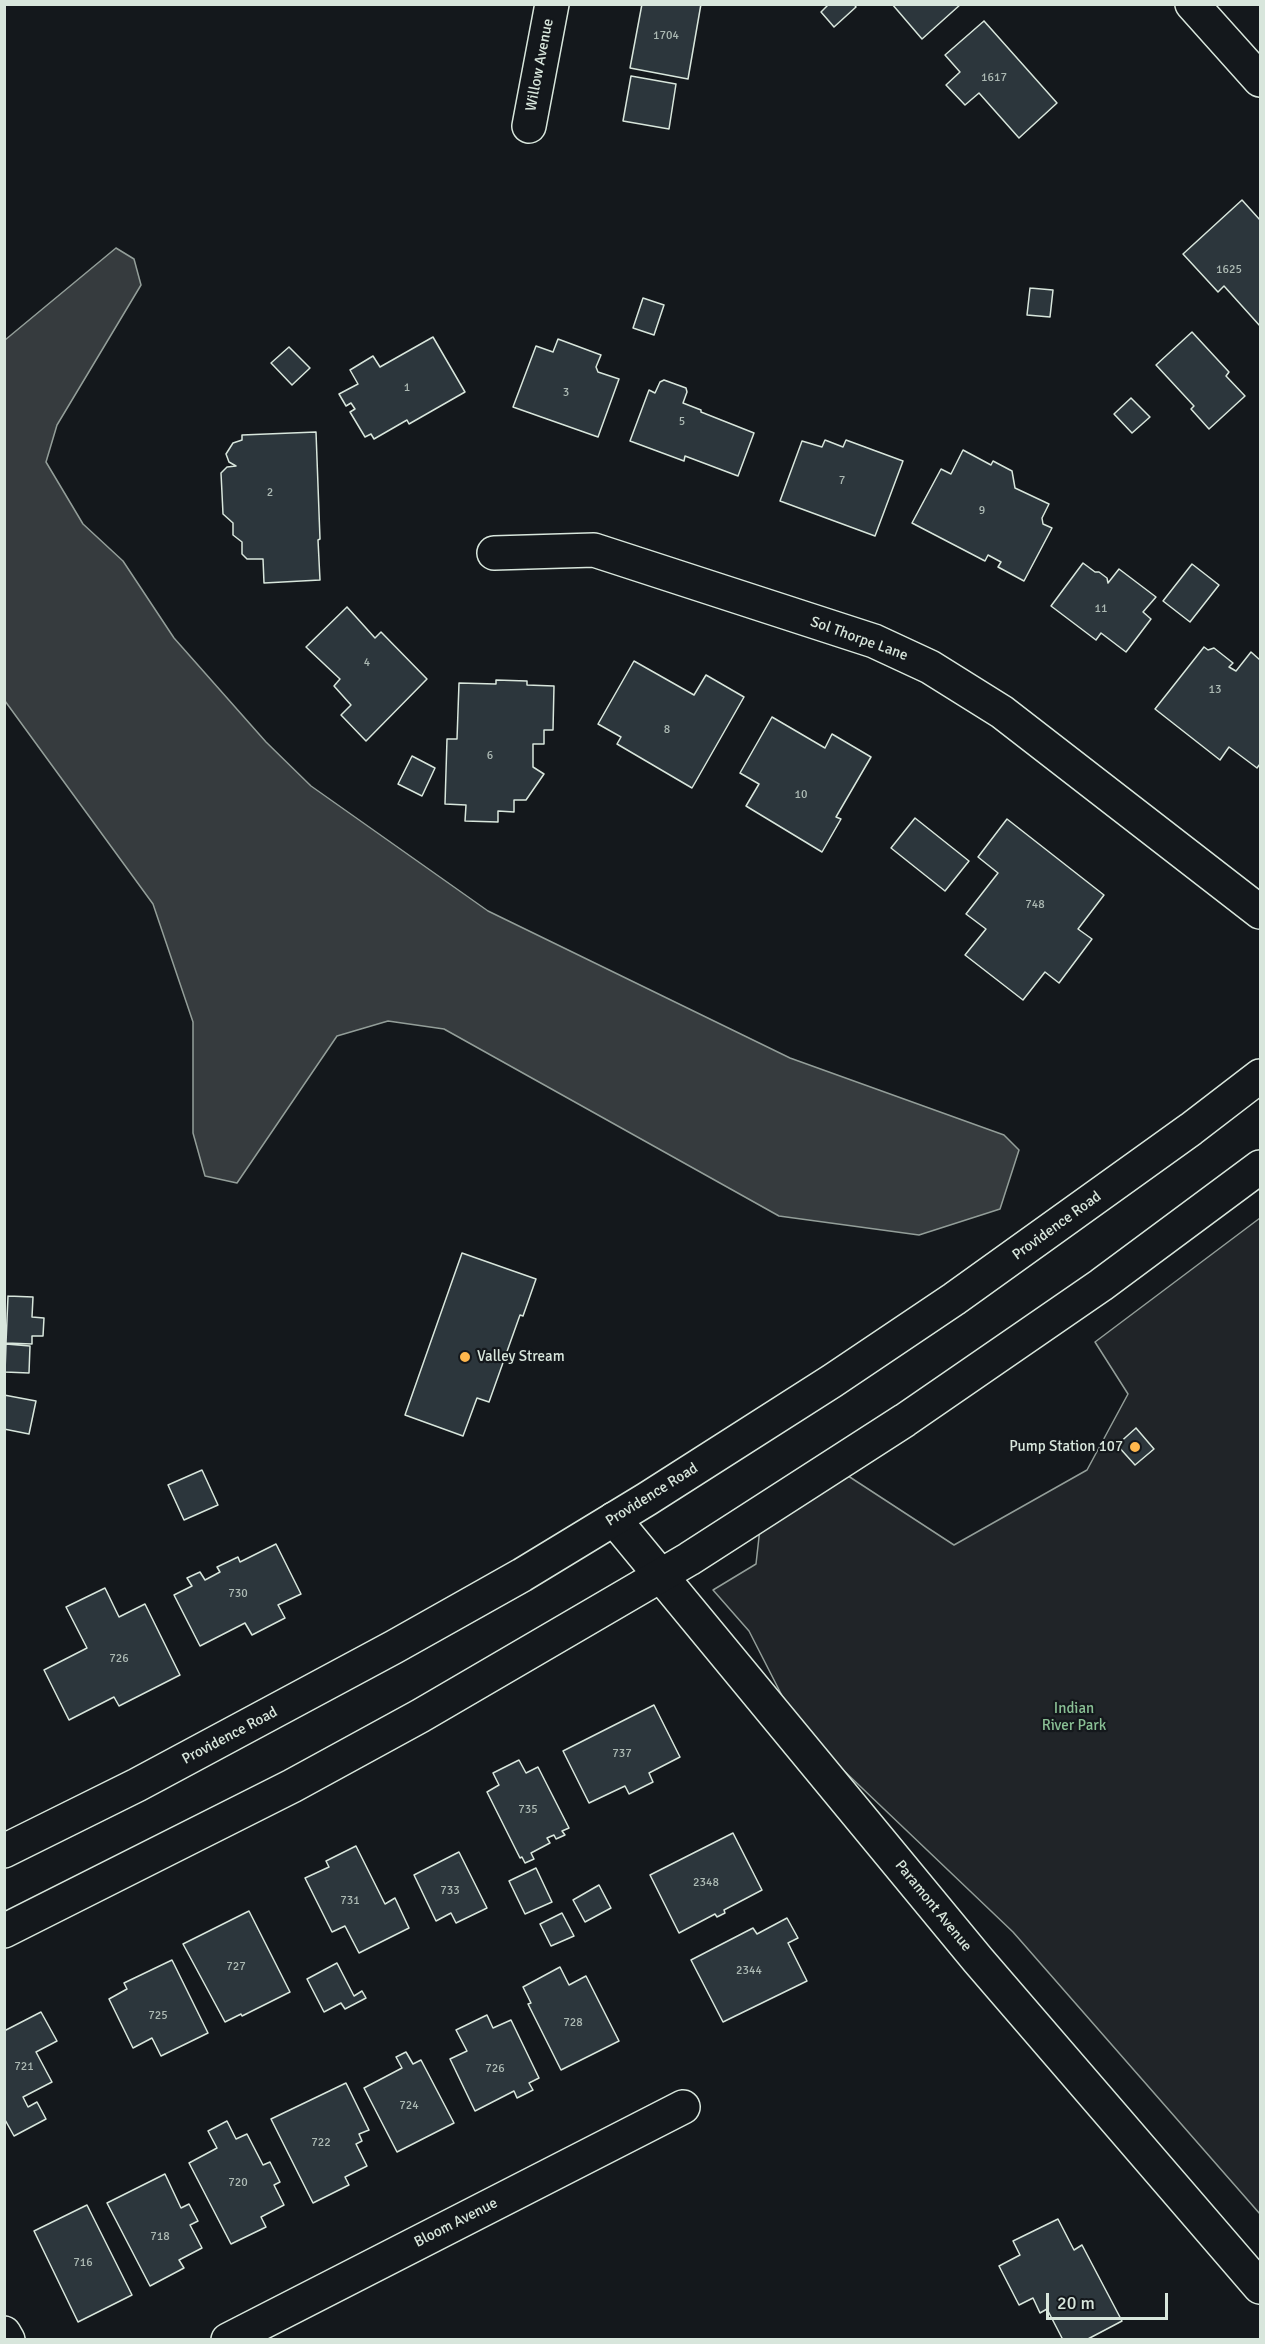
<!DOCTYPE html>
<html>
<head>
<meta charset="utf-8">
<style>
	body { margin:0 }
	#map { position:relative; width:1265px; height:2344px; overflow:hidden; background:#14181c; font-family:Signika,sans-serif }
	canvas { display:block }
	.frame { position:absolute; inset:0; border:6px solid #d8e6dc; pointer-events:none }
	.scale { position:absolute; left:1046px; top:2293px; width:122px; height:27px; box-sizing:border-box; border:3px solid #d8e6dc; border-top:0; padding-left:8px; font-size:18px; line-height:21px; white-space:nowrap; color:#d8e6dc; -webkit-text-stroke:4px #14181c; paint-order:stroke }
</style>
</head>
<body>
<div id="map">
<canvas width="1265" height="2344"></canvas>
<div class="frame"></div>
<div class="scale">20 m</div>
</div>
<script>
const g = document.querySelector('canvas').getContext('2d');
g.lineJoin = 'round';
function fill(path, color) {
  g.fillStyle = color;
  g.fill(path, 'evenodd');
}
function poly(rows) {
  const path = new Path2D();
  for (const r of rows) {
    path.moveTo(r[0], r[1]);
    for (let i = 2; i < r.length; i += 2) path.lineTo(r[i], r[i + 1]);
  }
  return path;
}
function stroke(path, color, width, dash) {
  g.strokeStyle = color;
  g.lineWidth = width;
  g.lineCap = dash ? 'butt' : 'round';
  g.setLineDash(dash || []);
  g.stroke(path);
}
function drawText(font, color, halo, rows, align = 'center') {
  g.font = font + ' Signika,sans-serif';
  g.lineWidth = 4.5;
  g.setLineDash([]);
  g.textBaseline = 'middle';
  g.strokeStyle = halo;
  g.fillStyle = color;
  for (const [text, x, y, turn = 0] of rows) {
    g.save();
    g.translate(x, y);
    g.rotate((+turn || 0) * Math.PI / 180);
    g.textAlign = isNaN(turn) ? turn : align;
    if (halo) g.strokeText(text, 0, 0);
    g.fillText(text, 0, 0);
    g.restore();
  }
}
const green = poly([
	[1260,1218,1260,2214,1013,1932,798,1727,749,1631,713,1590,756,1564,760,1528,839,1470,954,1545,1087,1470,1128,1394,1095,1342,1260,1218]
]);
fill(green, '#202428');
stroke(green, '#939e99', 1.5);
const water = poly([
	[116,248,134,259,141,285,57,425,46,462,83,524,123,561,174,638,266,742,311,786,488,911,790,1058,1004,1135,1019,1150,1000,1209,919,1235,779,1216,444,1029,388,1021,337,1036,237,1183,205,1176,193,1133,193,1022,153,904,5,701,5,340,116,248]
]);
fill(water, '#363b3e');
stroke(water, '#939e99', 1.5);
const building = poly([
	[642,4,701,4,688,79,630,68,642,4],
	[829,4,854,4,856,7,834,27,821,12,829,4],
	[892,4,961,4,922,39,892,4],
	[984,21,1057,103,1019,138,979,93,965,105,946,85,960,72,945,55,984,21],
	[631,76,676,84,669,129,623,121,631,76],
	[1242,200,1260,220,1260,326,1224,286,1218,292,1183,254,1242,200],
	[1030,288,1053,290,1050,317,1027,315,1030,288],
	[643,298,664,305,654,335,633,328,643,298],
	[1192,332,1229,372,1226,376,1245,396,1209,429,1191,409,1194,406,1156,365,1192,332],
	[433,337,465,392,409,424,407,420,374,439,371,434,365,437,350,412,355,409,351,403,346,406,339,394,358,384,350,370,373,356,380,367,433,337],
	[558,339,601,355,596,367,598,372,619,379,598,437,513,407,536,346,553,352,558,339],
	[289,347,310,368,292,385,271,363,289,347],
	[664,380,686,388,687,392,683,403,701,410,701,412,754,433,738,476,685,456,684,461,630,441,649,390,655,393,660,382,664,380],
	[1131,398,1150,417,1132,433,1114,414,1131,398],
	[316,432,320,539,318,540,320,580,264,583,263,559,247,559,242,554,242,542,233,535,233,523,223,514,221,473,227,467,236,466,229,462,226,454,233,443,242,440,242,435,316,432],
	[825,440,843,447,846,440,903,461,875,536,780,501,802,441,822,447,825,440],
	[963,450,991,465,993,461,1012,471,1015,488,1049,504,1042,518,1043,524,1052,528,1024,581,998,567,1001,562,988,555,985,561,912,523,941,469,951,474,963,450],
	[1083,563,1095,572,1099,572,1107,578,1108,583,1119,569,1156,597,1143,612,1151,619,1126,652,1101,633,1096,640,1051,606,1083,563],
	[1192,564,1219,585,1190,622,1163,601,1192,564],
	[347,607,375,638,381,632,427,679,366,741,341,715,351,705,334,686,340,679,306,647,347,607],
	[1204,647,1208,650,1214,648,1233,663,1229,667,1236,671,1251,652,1260,660,1260,764,1257,768,1229,747,1220,760,1155,709,1204,647],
	[634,661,694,695,706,675,744,697,692,788,617,744,621,737,598,724,634,661],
	[496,680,527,681,527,685,554,686,553,730,544,730,544,744,533,744,533,767,544,774,526,800,514,800,514,812,498,811,498,822,465,821,466,805,445,804,447,739,457,739,459,683,496,684,496,680],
	[772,717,825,748,832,734,871,757,836,817,841,819,822,852,746,806,759,784,740,773,772,717],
	[412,756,435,768,422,796,398,784,412,756],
	[915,818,969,861,945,891,891,848,915,818],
	[1007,819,1104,895,1078,929,1092,939,1059,983,1045,972,1023,1000,965,955,986,929,966,914,998,873,978,857,1007,819],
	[462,1253,536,1279,523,1316,520,1315,489,1402,477,1398,463,1436,405,1415,462,1253],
	[8,1296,33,1297,32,1317,44,1318,43,1336,32,1336,32,1344,6,1343,8,1296],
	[6,1344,30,1346,29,1373,5,1372,6,1344],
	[4,1395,36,1401,29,1434,4,1429,4,1395],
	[1136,1428,1154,1449,1135,1465,1117,1445,1136,1428],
	[202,1470,218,1505,184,1520,168,1485,202,1470],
	[276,1544,301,1594,278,1605,285,1618,252,1635,245,1623,200,1646,174,1595,192,1586,187,1578,200,1572,205,1580,220,1572,217,1567,238,1557,240,1562,276,1544],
	[105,1588,119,1617,145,1604,180,1675,119,1706,114,1697,69,1720,44,1670,87,1648,66,1607,105,1588],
	[654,1705,680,1757,649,1773,653,1782,629,1794,625,1786,589,1803,563,1751,654,1705],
	[519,1760,526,1773,538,1767,569,1828,562,1831,565,1835,556,1839,554,1835,547,1838,550,1843,531,1853,534,1859,525,1863,522,1857,520,1858,487,1792,499,1785,493,1773,519,1760],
	[733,1833,762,1890,724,1910,725,1913,717,1917,715,1914,679,1933,650,1875,733,1833],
	[356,1846,385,1904,395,1898,409,1928,359,1953,345,1926,332,1932,305,1878,329,1867,326,1861,356,1846],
	[459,1852,487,1908,456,1923,451,1913,436,1921,414,1875,459,1852],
	[536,1868,552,1902,525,1914,509,1881,536,1868],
	[599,1885,611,1908,585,1922,573,1900,599,1885],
	[249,1911,290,1992,242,2016,241,2014,225,2022,183,1944,249,1911],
	[562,1913,574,1936,551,1946,540,1924,562,1913],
	[787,1918,798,1938,788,1943,807,1981,723,2022,691,1960,753,1928,757,1934,787,1918],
	[172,1960,208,2033,161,2056,152,2038,133,2048,109,1999,127,1989,124,1983,172,1960],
	[337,1963,354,1996,362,1991,366,1998,345,2009,341,2003,324,2012,307,1979,337,1963],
	[560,1967,569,1985,586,1976,619,2041,561,2070,528,2004,531,2003,523,1987,560,1967],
	[41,2012,57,2041,36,2052,52,2082,23,2097,28,2107,37,2102,46,2119,14,2136,4,2118,4,2028,6,2030,41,2012],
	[487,2015,493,2028,511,2020,539,2078,529,2083,533,2090,517,2098,514,2091,475,2111,450,2059,467,2051,456,2030,487,2015],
	[406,2052,413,2064,421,2060,454,2123,397,2152,364,2088,402,2068,396,2057,406,2052],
	[346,2083,369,2130,359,2134,362,2141,356,2144,367,2166,345,2177,349,2185,313,2203,271,2119,346,2083],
	[227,2121,236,2139,247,2134,263,2165,270,2162,280,2182,274,2185,284,2205,261,2217,266,2227,231,2244,189,2163,217,2148,208,2131,227,2121],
	[165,2174,181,2208,189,2204,198,2221,190,2225,202,2248,179,2260,184,2268,150,2286,107,2203,165,2174],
	[87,2205,132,2295,78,2322,34,2231,87,2205],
	[1058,2219,1074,2250,1082,2245,1122,2321,1086,2340,1063,2340,1047,2309,1040,2313,1033,2298,1019,2305,999,2266,1020,2255,1013,2241,1058,2219]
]);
fill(building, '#2c363c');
stroke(building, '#d8e6dc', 1.5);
const minor = poly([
	[1192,4,1260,80],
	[529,126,552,4],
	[494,553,594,550,874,641,930,667,1002,712,1260,912],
	[614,1519,978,1960,1260,2287],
	[4,2333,8,2340],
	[228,2340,683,2107]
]);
const major = poly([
	[4,1851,137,1785,394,1647,522,1575,647,1499,832,1381,954,1299,1191,1129,1260,1076],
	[4,1931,292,1786,420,1716,689,1559,905,1420,1101,1285,1260,1167]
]);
stroke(minor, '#d8e6dc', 36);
stroke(major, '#d8e6dc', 36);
stroke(minor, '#14181c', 33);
stroke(major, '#14181c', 33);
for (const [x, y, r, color] of [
	[465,1357,6,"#ffb74d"],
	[1135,1447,6,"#ffb74d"]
]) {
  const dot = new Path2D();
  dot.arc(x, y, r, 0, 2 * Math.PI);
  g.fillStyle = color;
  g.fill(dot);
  stroke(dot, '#14181c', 2);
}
drawText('12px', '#adbab4', null, [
	["1704",666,36],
	["1617",994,78],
	["1625",1229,270],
	["1",407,388],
	["3",566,393],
	["5",682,422],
	["7",842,481],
	["2",270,493],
	["9",982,511],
	["11",1101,609],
	["4",367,663],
	["13",1215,690],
	["8",667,730],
	["6",490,756],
	["10",801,795],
	["748",1035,905],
	["730",238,1594],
	["726",119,1659],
	["737",622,1754],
	["735",528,1810],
	["2348",706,1883],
	["733",450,1891],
	["731",350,1901],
	["727",236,1967],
	["2344",749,1971],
	["725",158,2016],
	["728",573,2023],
	["721",24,2067],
	["726",495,2069],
	["724",409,2106],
	["722",321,2143],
	["720",238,2183],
	["718",160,2237],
	["716",83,2263]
]);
drawText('15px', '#d8e6dc', '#14181c', [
	["Willow Avenue",540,65,-79],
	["Sol Thorpe Lane",859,639,20],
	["Providence Road",1057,1226,-36],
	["Providence Road",652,1495,-32],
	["Providence Road",230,1736,-28],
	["Paramont Avenue",933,1906,51],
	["Bloom Avenue",456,2223,-27]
]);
drawText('15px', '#d8e6dc', '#14181c', [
	["Valley Stream",477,1357],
	["Pump Station 107",1123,1447,"right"]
], 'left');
drawText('15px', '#8ac095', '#14181c', [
	["Indian",1074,1709],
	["River Park",1074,1726]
]);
</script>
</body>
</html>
